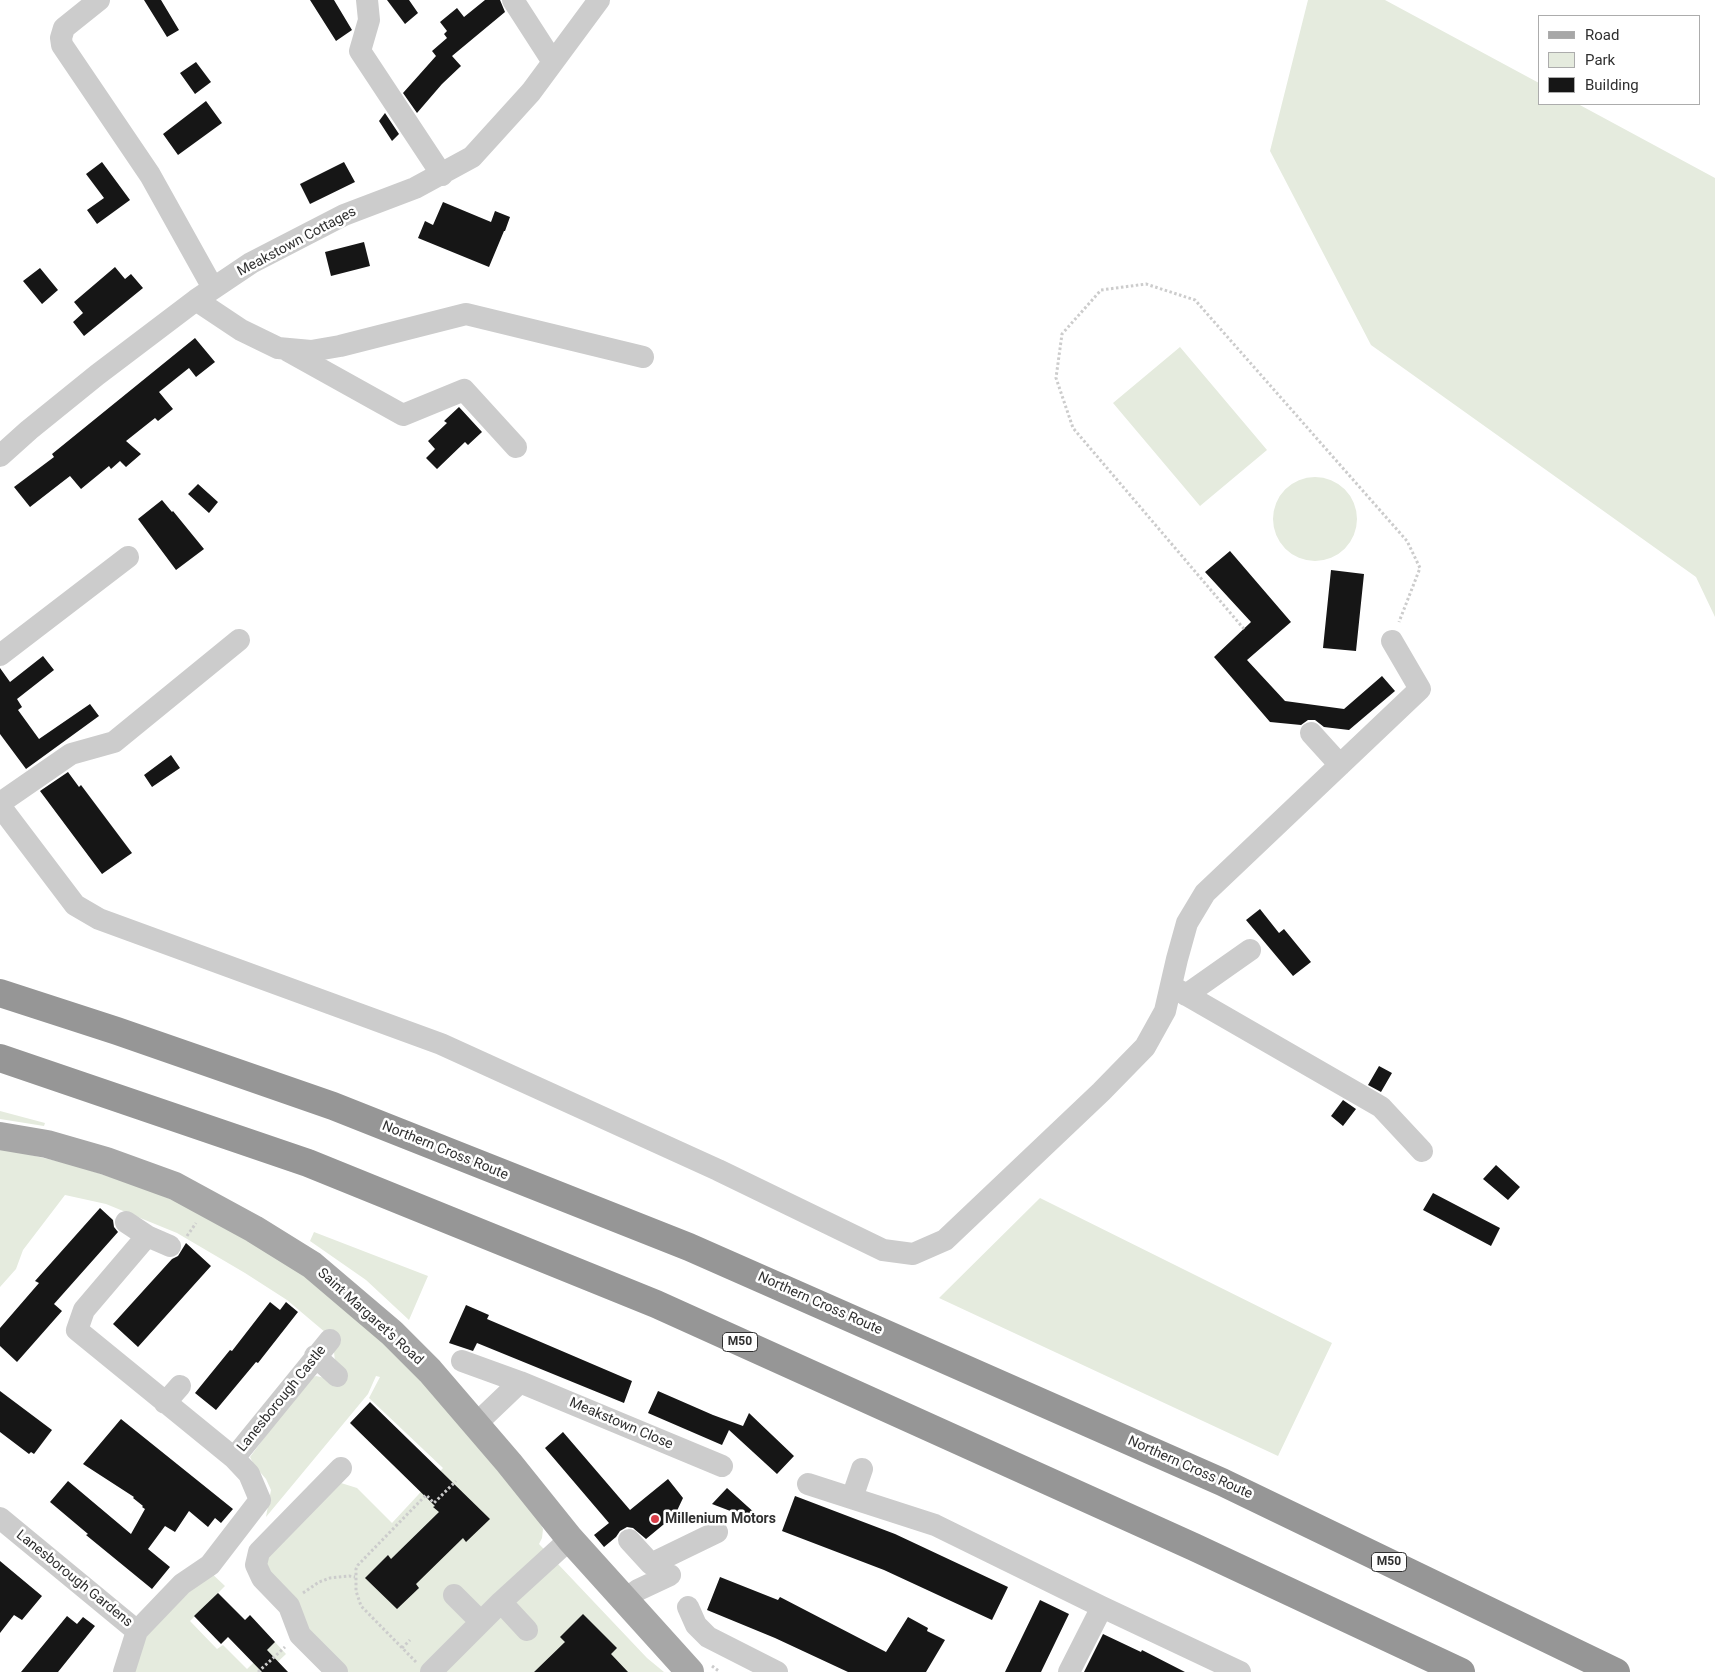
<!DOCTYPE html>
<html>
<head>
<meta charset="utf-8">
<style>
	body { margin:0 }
	#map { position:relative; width:1715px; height:1672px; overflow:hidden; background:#fff; font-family:Roboto,sans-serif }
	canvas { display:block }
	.legend { position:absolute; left:1538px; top:15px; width:162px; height:90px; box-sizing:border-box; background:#fff; border:1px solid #acacac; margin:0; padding:6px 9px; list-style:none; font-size:15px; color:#2f2f2f }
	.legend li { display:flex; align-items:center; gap:10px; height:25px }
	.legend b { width:25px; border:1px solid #acacac }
</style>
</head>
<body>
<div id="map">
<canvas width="1715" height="1672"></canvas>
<ul class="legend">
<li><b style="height:6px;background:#a7a7a7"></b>Road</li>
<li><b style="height:14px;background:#e5ebde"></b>Park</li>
<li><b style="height:14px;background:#161616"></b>Building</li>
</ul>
</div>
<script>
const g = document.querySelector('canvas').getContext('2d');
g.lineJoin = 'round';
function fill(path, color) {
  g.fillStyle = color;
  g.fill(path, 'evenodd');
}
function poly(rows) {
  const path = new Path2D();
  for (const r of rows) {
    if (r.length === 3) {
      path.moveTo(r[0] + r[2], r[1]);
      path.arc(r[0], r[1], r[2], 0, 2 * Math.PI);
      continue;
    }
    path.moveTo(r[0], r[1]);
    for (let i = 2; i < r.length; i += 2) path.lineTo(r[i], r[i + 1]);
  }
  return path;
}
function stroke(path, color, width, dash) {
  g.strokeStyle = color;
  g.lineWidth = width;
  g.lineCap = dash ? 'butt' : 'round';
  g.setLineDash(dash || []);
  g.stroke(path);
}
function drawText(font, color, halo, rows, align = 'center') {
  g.font = font + ' Roboto,sans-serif';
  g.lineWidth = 5;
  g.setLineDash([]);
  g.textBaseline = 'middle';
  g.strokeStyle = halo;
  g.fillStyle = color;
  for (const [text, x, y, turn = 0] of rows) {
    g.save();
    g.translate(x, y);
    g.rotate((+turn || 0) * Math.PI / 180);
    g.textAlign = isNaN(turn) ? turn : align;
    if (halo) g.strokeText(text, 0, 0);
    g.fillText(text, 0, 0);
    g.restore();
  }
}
fill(poly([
	[1308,0,1385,0,1539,83,1539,104,1578,104,1715,178,1715,617,1696,577,1371,345,1270,151],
	[1180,347,1267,450,1200,506,1113,403],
	[1315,519,42],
	[0,1111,45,1123,44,1126,0,1119],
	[0,1148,70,1164,144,1188,198,1211,308,1276,393,1351,441,1402,538,1519,543,1529,542,1538,539,1544,647,1658,664,1672,338,1672,268,1582,264,1549,341,1483,357,1488,392,1523,443,1468,369,1398,380,1377,376,1376,368,1394,266,1517,271,1490,266,1479,254,1465,250,1457,307,1380,316,1376,325,1378,335,1362,334,1352,339,1344,287,1300,245,1273,177,1233,106,1204,65,1195,23,1250,16,1269,0,1287],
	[1040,1198,1332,1343,1278,1456,939,1298],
	[314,1232,428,1276,409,1320,366,1280,310,1241],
	[207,1569,225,1586,190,1621,217,1649,223,1645,247,1669,275,1642,286,1654,267,1672,125,1672,137,1631]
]), '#e5ebde');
fill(poly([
	[144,0,161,0,179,30,167,37],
	[310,0,334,0,352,30,336,41],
	[387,0,409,0,418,13,405,24],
	[485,0,500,0,505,12,452,56,461,66,442,84,417,113,403,93,436,56,432,51,447,38,444,34,447,31,440,22,457,8,464,17],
	[196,62,211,82,195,94,180,73],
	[206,101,222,123,178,155,163,134],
	[385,113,399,134,392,141,379,121],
	[102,162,130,200,97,224,87,210,104,198,86,174],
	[344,162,355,182,310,204,300,184],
	[443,202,491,222,495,211,510,217,505,231,504,231,489,267,418,238,425,221,433,225],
	[364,242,370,266,331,276,325,252],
	[115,267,125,279,131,274,143,288,84,336,73,322,83,313,74,302],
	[40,268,58,290,42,304,23,281],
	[195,338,215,362,196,377,189,368,159,392,173,409,158,421,155,418,126,441,141,454,126,467,120,461,111,469,109,466,81,489,70,476,30,507,14,487,54,457,52,454],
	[459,407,482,432,468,445,465,442,437,469,426,458,435,449,428,441,447,423,444,421],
	[198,484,218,502,209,513,188,494],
	[162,500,172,512,173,511,204,549,176,570,138,519],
	[1230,551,1291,622,1247,660,1285,701,1344,709,1382,676,1395,691,1349,730,1324,727,1315,720,1308,720,1301,725,1270,722,1214,657,1251,622,1205,572],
	[1331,570,1364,574,1356,651,1323,648],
	[43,656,54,670,17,699,22,707,18,710,39,739,90,704,99,716,26,769,0,734,0,668,10,682],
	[171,755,180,768,152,787,144,775],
	[68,772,79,787,81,785,132,853,102,874,40,791],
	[1260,909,1279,933,1284,929,1311,962,1293,976,1246,920],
	[1379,1066,1392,1073,1381,1092,1368,1085],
	[1343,1100,1356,1109,1343,1126,1331,1116],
	[1496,1165,1520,1187,1508,1200,1483,1179],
	[1433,1193,1500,1228,1491,1246,1423,1210],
	[100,1208,113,1220,114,1227,118,1232,54,1304,62,1311,17,1362,0,1346,0,1328,39,1283,35,1281],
	[186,1243,211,1266,138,1347,113,1324,172,1259,178,1256],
	[270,1302,280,1310,286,1302,298,1312,258,1363,256,1362,216,1410,195,1393,230,1350,232,1351],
	[466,1305,489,1315,487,1319,632,1381,624,1403,477,1343,473,1351,449,1343],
	[0,1391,52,1430,34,1454,31,1452,29,1454,0,1432],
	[658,1391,713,1415,743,1426,749,1413,794,1456,777,1474,729,1430,722,1445,648,1413],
	[370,1402,490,1519,466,1542,463,1538,416,1584,419,1588,397,1609,365,1578,388,1555,391,1559,439,1512,433,1507,435,1506,350,1423],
	[121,1419,233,1509,221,1523,215,1518,208,1527,189,1511,175,1532,165,1526,148,1549,170,1567,152,1589,86,1535,88,1534,50,1502,68,1481,131,1534,145,1509,142,1507,143,1506,133,1498,134,1497,83,1464],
	[563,1432,630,1510,668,1479,683,1498,675,1515,646,1539,633,1528,627,1527,620,1531,616,1537,604,1547,594,1535,609,1523,545,1448],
	[727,1488,767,1524,767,1525,712,1504],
	[795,1496,895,1534,1008,1587,992,1620,884,1570,782,1531],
	[0,1561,42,1596,22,1620,14,1615,0,1633],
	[720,1577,778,1600,780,1597,886,1652,908,1617,928,1628,927,1631,945,1640,926,1672,848,1672,775,1638,707,1610],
	[218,1593,245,1620,250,1615,275,1642,267,1650,288,1672,262,1672,228,1637,221,1644,194,1616],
	[1040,1600,1069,1614,1041,1672,1005,1672],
	[583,1614,617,1648,611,1654,628,1672,534,1672,565,1642,560,1637],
	[67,1616,77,1624,83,1617,95,1626,58,1672,21,1672],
	[1103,1634,1141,1652,1142,1650,1185,1672,1084,1672]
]), '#161616');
stroke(poly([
	[1244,629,1073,428,1056,378,1062,334,1101,290,1146,284,1195,300,1407,541,1420,568,1399,622],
	[187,1236,196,1223],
	[303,1593,319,1582,330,1578,349,1576,355,1577],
	[402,1648,410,1640],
	[416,1662,361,1606,356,1591,356,1569,358,1565,426,1495,434,1503,456,1481],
	[712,1666,720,1672],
	[258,1672,285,1647]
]), '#ccc', 3, [2.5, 2.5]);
stroke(poly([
	[99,0,64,28,61,38,62,45,150,175,213,288],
	[367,0,369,20,360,51,442,175],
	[513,0,553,62],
	[196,300,241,330,278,348,311,351,340,346,466,314,643,357],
	[288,351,403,415,464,390,516,447],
	[0,456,29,430,97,375,196,300,251,263,344,215,415,188,472,157,531,92,599,0],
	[0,655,128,557],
	[1311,733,1340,765],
	[0,803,71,754,114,742,239,640],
	[0,806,75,905,99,919,441,1044,718,1170,883,1250,913,1254,945,1240,1101,1092,1145,1047,1165,1011,1177,959,1187,923,1205,893,1420,689,1392,641],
	[1171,986,1381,1107,1422,1151],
	[1186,995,1250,950],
	[126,1222,147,1236,170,1246],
	[315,1356,337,1376],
	[462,1361,520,1382,722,1466],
	[165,1403,180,1386],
	[476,1424,520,1382],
	[234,1458,330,1340],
	[808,1484,935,1525,1102,1607,1240,1672],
	[852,1498,862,1469],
	[0,1518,137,1631,124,1672],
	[629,1540,651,1564,717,1532],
	[454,1595,481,1622],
	[624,1600,638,1590,670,1575],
	[501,1602,527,1630],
	[688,1607,696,1625,708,1637,777,1672],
	[137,1631,182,1584,210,1565,260,1500,249,1474,234,1458,77,1330,84,1310,147,1236],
	[337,1672,300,1635,289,1606,262,1578,256,1565,259,1552,341,1468],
	[431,1672,501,1602,570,1539],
	[1069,1672,1102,1607]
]), '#ccc', 22);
stroke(poly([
	[0,1136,47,1144,106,1161,175,1186,254,1229,312,1265,392,1333,430,1371,509,1463,570,1539,690,1672]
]), '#a7a7a7', 28);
stroke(poly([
	[0,993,117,1031,333,1106,689,1247,1222,1482,1616,1672],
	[0,1058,308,1163,656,1304,1194,1547,1461,1672]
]), '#969696', 28);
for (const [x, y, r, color] of [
	[655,1519,5,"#d93e49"]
]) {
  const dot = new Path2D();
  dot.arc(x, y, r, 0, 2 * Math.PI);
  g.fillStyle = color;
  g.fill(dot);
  stroke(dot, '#fff', 2);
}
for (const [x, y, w] of [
	[740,1342,35],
	[1389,1562,35]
]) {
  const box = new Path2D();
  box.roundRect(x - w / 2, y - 9.5, w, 19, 4);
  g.fillStyle = '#fff';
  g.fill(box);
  stroke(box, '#2f2f2f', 1);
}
drawText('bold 12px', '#2f2f2f', null, [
	["M50",740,1342],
	["M50",1389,1562]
]);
drawText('14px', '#2f2f2f', '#fff', [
	["Meakstown Cottages",297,242,-28],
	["Northern Cross Route",445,1151,22],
	["Northern Cross Route",820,1304,24],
	["Saint Margaret's Road",370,1317,42],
	["Lanesborough Castle",282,1399,-51],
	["Meakstown Close",621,1424,23],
	["Northern Cross Route",1190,1468,24],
	["Lanesborough Gardens",74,1579,39]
]);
drawText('bold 14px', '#2f2f2f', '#fff', [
	["Millenium Motors",665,1519]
], 'left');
</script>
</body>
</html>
